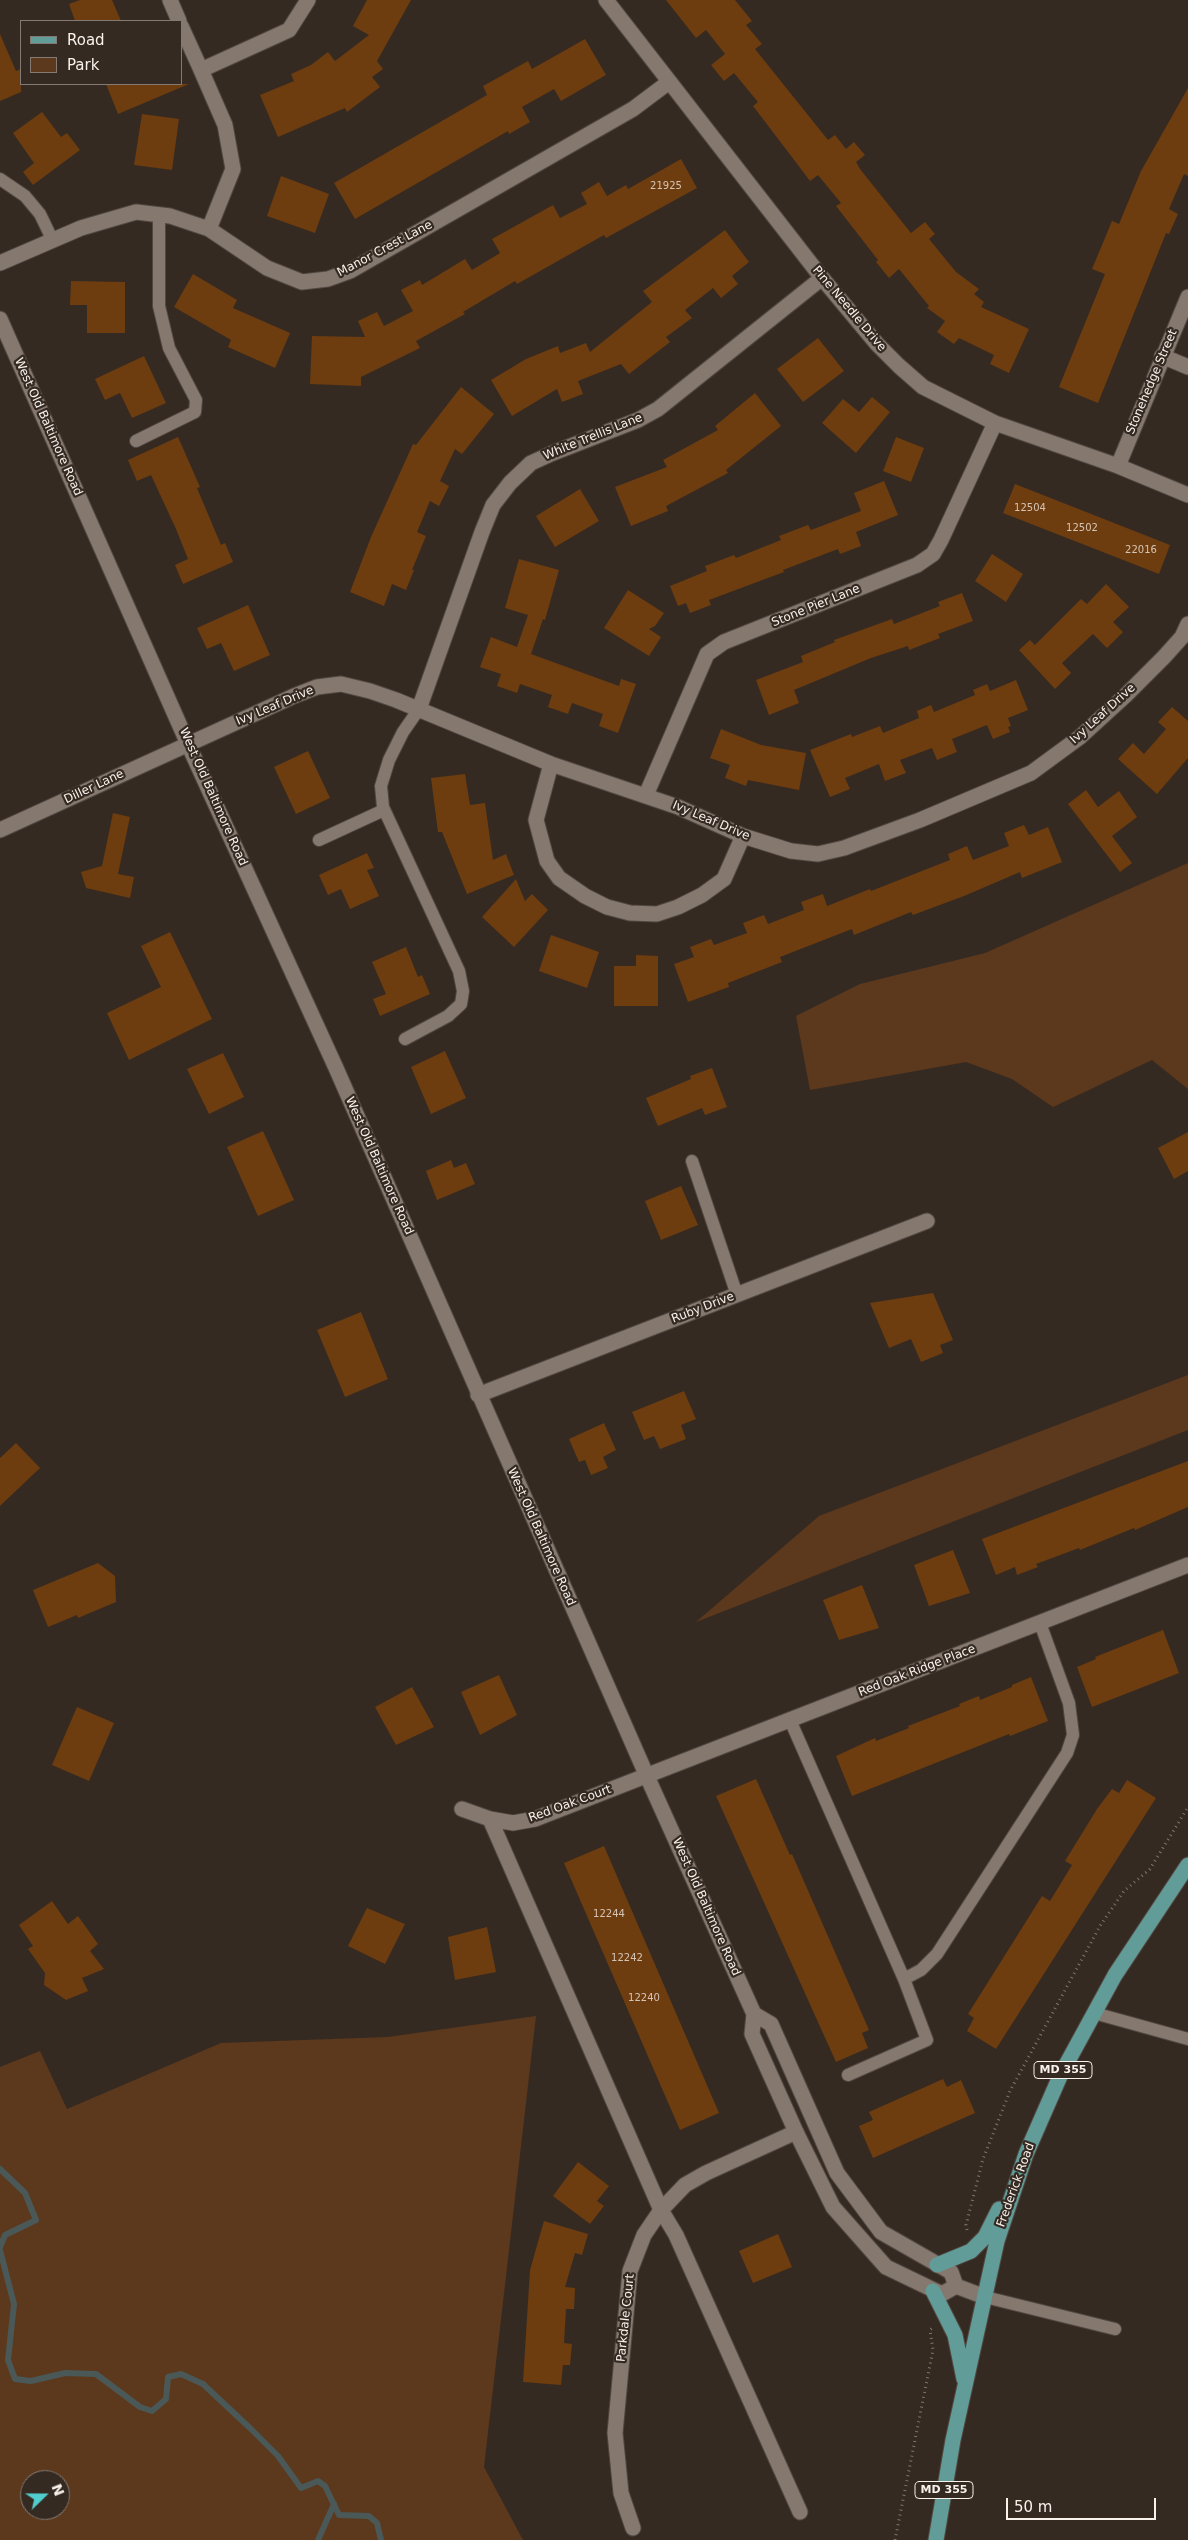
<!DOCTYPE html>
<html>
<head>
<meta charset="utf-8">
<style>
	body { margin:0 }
	#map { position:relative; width:1188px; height:2540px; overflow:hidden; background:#352a22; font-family:"DejaVu Sans",sans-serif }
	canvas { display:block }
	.legend { position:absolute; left:20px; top:20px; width:162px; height:65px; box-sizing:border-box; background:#352a22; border:1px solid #837a73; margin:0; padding:6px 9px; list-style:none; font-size:15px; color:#f8f1ec }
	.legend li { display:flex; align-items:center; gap:10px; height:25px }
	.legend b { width:25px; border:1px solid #837a73 }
	.north { position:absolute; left:20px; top:2470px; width:50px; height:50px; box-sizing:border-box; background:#352a22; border:1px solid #837a73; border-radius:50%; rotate:68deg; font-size:14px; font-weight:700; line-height:20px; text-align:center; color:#f8f1ec }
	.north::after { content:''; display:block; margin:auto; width:18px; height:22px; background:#52cdcd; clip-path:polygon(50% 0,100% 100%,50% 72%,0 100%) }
	.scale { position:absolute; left:1006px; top:2498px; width:150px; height:22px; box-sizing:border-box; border:2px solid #f8f1ec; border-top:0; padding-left:6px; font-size:15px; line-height:18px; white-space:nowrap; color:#f8f1ec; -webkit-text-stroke:4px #352a22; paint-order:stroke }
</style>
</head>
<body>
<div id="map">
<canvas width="1188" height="2540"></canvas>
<ul class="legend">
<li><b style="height:6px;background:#619c98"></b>Road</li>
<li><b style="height:14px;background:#5c381c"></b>Park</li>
</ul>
<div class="north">N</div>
<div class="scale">50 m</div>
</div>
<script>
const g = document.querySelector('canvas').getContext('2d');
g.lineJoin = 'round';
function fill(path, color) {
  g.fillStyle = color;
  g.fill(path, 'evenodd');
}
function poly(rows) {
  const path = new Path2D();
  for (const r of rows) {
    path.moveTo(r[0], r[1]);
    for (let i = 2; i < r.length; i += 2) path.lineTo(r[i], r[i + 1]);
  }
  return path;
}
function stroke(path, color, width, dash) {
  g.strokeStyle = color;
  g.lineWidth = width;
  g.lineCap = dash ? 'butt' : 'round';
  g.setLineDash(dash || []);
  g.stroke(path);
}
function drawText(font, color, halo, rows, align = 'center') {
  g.font = font + ' "DejaVu Sans",sans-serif';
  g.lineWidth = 4.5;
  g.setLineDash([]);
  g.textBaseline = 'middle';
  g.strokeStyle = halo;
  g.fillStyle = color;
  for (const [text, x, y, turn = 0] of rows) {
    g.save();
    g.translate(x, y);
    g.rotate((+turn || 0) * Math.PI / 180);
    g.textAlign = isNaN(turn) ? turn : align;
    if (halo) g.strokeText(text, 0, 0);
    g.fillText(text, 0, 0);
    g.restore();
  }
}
fill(poly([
	[1188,863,1188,1089,1152,1060,1053,1107,1012,1079,966,1062,810,1090,796,1016,860,984,985,953],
	[1188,1375,1188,1430,696,1622,819,1516],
	[536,2016,484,2467,523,2540,0,2540,0,2067,40,2051,67,2109,221,2043,388,2037],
	[30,2480,60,2480,60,2510,30,2510]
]), '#5c381c');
stroke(poly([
	[0,2169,25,2193,36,2220,5,2235,0,2247],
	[0,2250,14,2304,8,2360,15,2379,31,2381,65,2373,96,2374,140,2407,152,2411,166,2399,168,2377,181,2374,203,2384,251,2429,278,2456,301,2488,318,2481,325,2486,339,2515,369,2516,377,2523,381,2540],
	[318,2540,334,2504]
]), '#4a5958', 6);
fill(poly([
	[80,0,112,0,121,21,75,21,69,4],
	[367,0,411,0,377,61,383,69,372,77,380,87,347,112,345,108,278,137,260,95,294,81,291,74,311,65,328,52,335,61,369,35,353,26],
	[666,0,735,0,752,21,746,25,762,44,755,49,828,140,835,135,846,149,854,142,865,155,856,162,860,169,911,233,925,222,935,234,929,239,956,272,979,289,974,294,984,302,981,307,1029,329,1009,373,990,364,994,355,959,338,954,344,937,332,945,321,927,308,929,306,899,269,889,278,876,262,878,260,836,206,841,203,818,175,810,181,798,165,753,106,758,102,734,73,724,81,711,65,725,54,706,30,696,38],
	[0,34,16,71,21,69,21,92,0,101],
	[585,39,606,75,561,101,554,89,522,107,530,122,509,134,508,131,355,219,334,183,487,95,483,86,528,61,532,69],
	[106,84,189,84,118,114],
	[1188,88,1188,176,1184,174,1169,209,1178,214,1169,234,1166,233,1098,403,1059,387,1105,274,1092,269,1112,221,1119,224,1141,171],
	[42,112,61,137,67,133,80,150,33,185,23,172,34,163,13,133],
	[142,114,179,119,172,170,134,165],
	[681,159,697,188,606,238,604,235,517,284,515,281,463,312,465,314,416,341,420,348,361,377,361,386,310,384,312,336,365,337,358,321,377,312,384,326,413,311,401,290,420,280,422,285,465,259,472,270,500,253,492,239,553,205,560,218,587,204,581,193,599,182,607,196,626,185,628,189],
	[281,176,329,194,315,233,267,216],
	[725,230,749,262,732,276,738,284,721,298,713,288,685,310,692,318,666,337,670,342,629,374,621,364,578,381,583,394,562,402,557,389,512,416,491,380,526,359,558,346,560,353,586,343,590,352,652,302,643,291],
	[193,274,237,300,233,308,290,333,275,368,228,347,231,340,174,307],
	[71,281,125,282,125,333,87,333,87,305,70,305],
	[818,338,844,371,803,402,777,369],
	[144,356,166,403,132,418,120,393,105,400,95,379],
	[461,387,494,414,462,454,455,449,440,481,449,486,439,506,430,501,417,532,426,536,412,570,414,570,406,590,392,584,384,606,350,592,371,537,413,444,416,445],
	[755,393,781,426,726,470,728,473,666,506,668,511,631,526,615,487,667,467,663,460,718,430,715,426],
	[872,397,890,412,856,453,822,423,843,399,859,412],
	[178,437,200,487,197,488,221,545,225,543,233,562,183,584,175,565,188,559,176,529,151,475,137,481,128,460],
	[896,437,924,448,911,482,883,471],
	[884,481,898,515,856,532,861,546,840,554,838,549,783,570,784,572,709,600,711,605,690,613,686,603,678,606,670,586,707,571,705,566,734,555,736,558,781,540,779,536,808,525,811,530,861,511,854,493],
	[1015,484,1170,545,1159,574,1003,513],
	[580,489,599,521,555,547,536,516],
	[992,554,1023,574,1006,602,975,581],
	[519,559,559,570,545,620,543,619,531,654,619,686,621,679,636,684,618,733,599,726,603,714,572,703,568,714,548,707,552,695,520,684,517,693,497,686,501,674,480,667,491,637,517,647,528,615,505,608],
	[1106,584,1129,607,1113,622,1123,632,1107,648,1093,634,1062,663,1071,673,1055,689,1019,650,1030,640,1035,645,1081,599,1087,604],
	[628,590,664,613,655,626,649,629,661,637,649,656,604,628],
	[962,593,973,621,938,634,940,638,909,650,908,646,871,658,794,690,799,703,769,715,756,680,803,662,801,656,835,642,834,640,892,619,894,624,940,606,938,602],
	[248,605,270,655,234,671,221,643,207,649,197,628],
	[1016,680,1028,710,1008,718,1011,726,1008,727,1010,732,993,739,987,725,952,739,957,752,937,760,932,748,900,760,906,773,885,781,879,764,845,778,850,789,830,797,810,750,851,734,852,737,880,726,883,733,919,718,917,711,931,705,934,712,975,695,973,690,987,684,990,691],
	[1172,707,1188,721,1188,758,1157,794,1118,759,1133,743,1144,754,1166,729,1158,722],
	[721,729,761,745,806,753,799,790,748,780,746,786,725,778,730,765,710,758],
	[308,751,330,798,296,814,274,767],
	[465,774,470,805,485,803,493,860,506,854,514,875,467,894,442,832,438,832,431,778],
	[1086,790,1098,807,1119,791,1137,817,1112,836,1132,863,1120,872,1068,804],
	[113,813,130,817,118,874,134,877,130,898,86,888,81,872,102,866],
	[1024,825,1029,835,1048,827,1062,862,1022,878,1020,872,964,896,913,915,911,912,854,935,852,929,780,957,782,962,728,983,729,987,688,1002,674,964,694,957,690,947,711,939,714,945,747,933,743,923,764,915,768,924,804,910,801,902,823,894,827,906,870,889,871,891,950,860,948,854,967,846,973,860,1009,846,1004,833],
	[367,853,374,868,367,870,379,896,350,909,341,889,328,895,319,875],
	[516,879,525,901,532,894,548,910,514,947,482,917],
	[170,932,212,1019,129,1060,107,1013,161,987,141,946],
	[551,935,599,952,587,988,539,971],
	[406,947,418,977,422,975,430,994,380,1016,373,999,386,994,372,962],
	[636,955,658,956,658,1006,614,1006,614,966,636,966],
	[445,1051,466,1098,431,1114,411,1067],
	[223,1053,244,1097,209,1114,187,1069],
	[712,1068,727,1107,705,1115,702,1108,658,1126,646,1098,691,1079,690,1076],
	[263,1131,294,1200,258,1216,227,1147],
	[1188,1132,1188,1171,1174,1179,1158,1148],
	[451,1160,454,1168,466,1163,475,1184,437,1200,426,1171],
	[681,1186,698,1225,661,1240,645,1201],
	[933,1293,953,1340,940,1345,943,1353,921,1362,911,1339,889,1348,870,1303],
	[361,1312,388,1379,345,1397,317,1330],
	[684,1391,696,1419,681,1425,686,1439,660,1449,654,1436,644,1440,632,1412],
	[604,1423,616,1450,603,1457,608,1468,591,1475,585,1460,579,1462,569,1439],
	[16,1443,40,1468,0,1506,0,1458],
	[1188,1461,1188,1507,1135,1530,1134,1528,1080,1550,1079,1548,1036,1564,1038,1567,1017,1575,1015,1567,996,1575,982,1539],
	[953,1550,970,1593,929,1606,914,1565],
	[98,1563,115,1576,116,1602,78,1618,77,1615,48,1627,33,1590],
	[862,1585,879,1628,839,1640,823,1600],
	[1163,1630,1179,1673,1092,1707,1077,1667,1096,1659,1095,1657],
	[499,1675,517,1715,480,1735,461,1692],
	[1031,1677,1048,1721,1010,1736,1009,1734,852,1796,836,1756,875,1738,876,1741,909,1728,908,1726,960,1706,959,1704,979,1696,980,1700,1012,1687,1012,1685],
	[412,1687,434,1727,396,1745,375,1707],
	[77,1707,114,1723,89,1781,52,1765],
	[756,1779,790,1855,792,1854,869,2030,862,2033,868,2048,836,2062,716,1796],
	[1127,1780,1156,1798,996,2049,967,2031,974,2018,968,2014,1042,1896,1050,1901,1072,1865,1065,1861,1097,1809,1112,1789,1119,1793],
	[604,1846,719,2113,680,2130,564,1863],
	[52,1901,68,1924,78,1916,98,1944,90,1951,104,1969,82,1978,88,1991,66,2000,44,1985,45,1973,28,1949,33,1946,19,1925],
	[367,1908,405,1924,385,1964,348,1946],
	[487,1927,496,1972,455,1980,448,1937],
	[943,2079,947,2087,961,2080,975,2113,873,2158,859,2126,873,2120,869,2112],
	[578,2162,609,2186,597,2201,604,2206,590,2224,553,2196],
	[544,2221,588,2234,582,2255,575,2253,565,2287,575,2288,574,2309,566,2309,564,2343,572,2344,570,2365,563,2365,561,2385,523,2382,530,2270],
	[778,2234,792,2267,753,2283,739,2251]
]), '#6d3c0f');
const lane = poly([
	[0,179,25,196,40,214,53,241],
	[136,441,195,412,196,400,169,348,159,306,159,215],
	[319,840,384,810],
	[405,1039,448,1016,461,1004,463,991,459,971,383,807,381,786,389,760,403,732,419,709],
	[692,1161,737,1295],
	[790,1720,904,1979,927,2040,848,2075],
	[904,1979,921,1970,937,1954,1067,1753,1073,1735,1069,1703,1040,1623],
	[1094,2013,1188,2039],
	[985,2297,1115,2329]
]);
const street = poly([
	[170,0,179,21],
	[606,0,822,278,877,344,899,366,923,387,995,423,1118,466,1188,495],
	[181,26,201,70,289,30,308,0],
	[201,70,225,125,233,169,209,229],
	[0,263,81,228,136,212,170,216,209,229,267,268,302,282,328,279,350,271,633,109,669,82],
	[1162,356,1188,367],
	[1118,466,1188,297],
	[419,709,482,532,493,505,510,483,531,463,553,453,638,420,658,409,822,278],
	[551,764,536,820,547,861,559,878,585,896,607,907,630,913,657,914,678,907,702,895,724,879,743,836],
	[646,795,707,654,724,642,917,565,933,554,941,540,995,423],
	[0,830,294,696,317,687,341,684,370,691,396,700,551,764,678,807,743,836,791,851,818,854,844,848,920,820,1031,773,1080,737,1126,695,1164,657,1182,637,1188,624],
	[478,1395,927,1221],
	[462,1809,490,1819,513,1823,535,1819,1188,1565],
	[490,1819,661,2210,676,2235,800,2512],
	[633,2528,621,2493,615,2433,630,2271,644,2235,661,2210,685,2185,706,2173,796,2132]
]);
const secondary = poly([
	[0,319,188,744,336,1068,646,1774,754,2014,752,2034,796,2132,833,2207,886,2267,942,2294,956,2286,985,2297],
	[754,2014,771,2024,837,2173,881,2232,951,2272,956,2286]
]);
const primary = poly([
	[937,2265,971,2251,985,2237,999,2209],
	[933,2291,955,2335,964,2379],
	[936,2540,953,2440,997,2241,1026,2154,1061,2074,1115,1975,1188,1865]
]);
stroke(lane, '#514841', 14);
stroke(street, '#514841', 17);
stroke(secondary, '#514841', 17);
stroke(primary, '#514841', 17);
stroke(poly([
	[967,2230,966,2225,983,2159,1010,2091,1100,1926,1124,1891,1150,1869,1188,1807],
	[895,2540,933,2350,930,2330,934,2327]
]), '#7f766f', 3, [1, 4]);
stroke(lane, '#85786f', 12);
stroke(street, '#85786f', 15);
stroke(secondary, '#85786f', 15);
stroke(primary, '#619c98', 15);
drawText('10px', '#d5c4b5', null, [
	["21925",666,186],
	["12504",1030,508],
	["12502",1082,528],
	["22016",1141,550],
	["12244",609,1914],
	["12242",627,1958],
	["12240",644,1998]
]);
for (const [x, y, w] of [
	[1063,2070,58],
	[944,2490,58]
]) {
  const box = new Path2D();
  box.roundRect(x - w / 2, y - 8.5, w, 17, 4);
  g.fillStyle = '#352a22';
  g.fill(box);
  stroke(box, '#f8f1ec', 1);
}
drawText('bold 11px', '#f8f1ec', null, [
	["MD 355",1063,2070],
	["MD 355",944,2490]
]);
drawText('12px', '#f8f1ec', '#352a22', [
	["Manor Crest Lane",385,249,-28],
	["Pine Needle Drive",849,309,50],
	["Stonehedge Street",1152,382,-67],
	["West Old Baltimore Road",48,427,66],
	["White Trellis Lane",593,437,-22],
	["Stone Pier Lane",816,606,-22],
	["Ivy Leaf Drive",275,706,-23],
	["Ivy Leaf Drive",1103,714,-42],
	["Diller Lane",94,787,-25],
	["West Old Baltimore Road",213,797,66],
	["Ivy Leaf Drive",711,821,23],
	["West Old Baltimore Road",379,1166,66],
	["Ruby Drive",703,1308,-21],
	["West Old Baltimore Road",541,1537,66],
	["Red Oak Ridge Place",917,1671,-21],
	["Red Oak Court",570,1804,-20],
	["West Old Baltimore Road",706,1907,66],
	["Frederick Road",1016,2185,-70],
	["Parkdale Court",626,2318,-84]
]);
</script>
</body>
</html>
